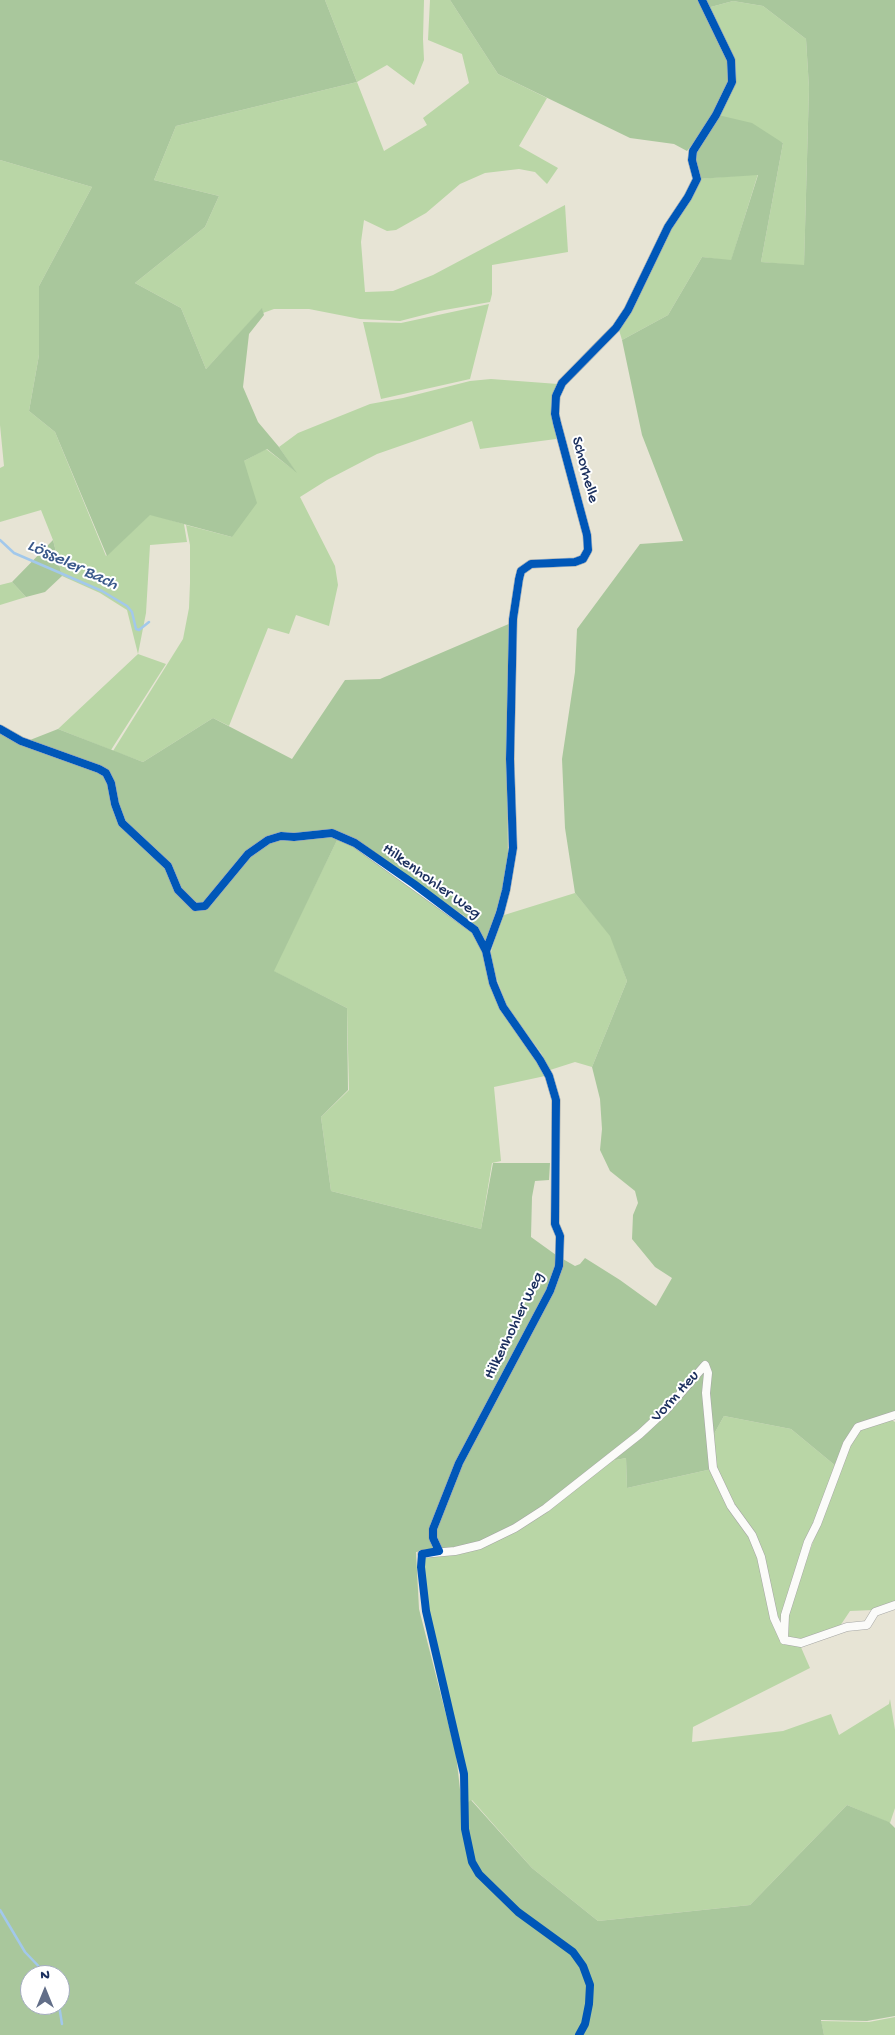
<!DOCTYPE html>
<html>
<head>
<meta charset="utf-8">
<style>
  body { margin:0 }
  #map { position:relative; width:895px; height:2035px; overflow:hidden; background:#e7e4d5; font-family:"Gochi Hand",sans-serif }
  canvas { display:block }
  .north { position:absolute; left:20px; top:1965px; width:50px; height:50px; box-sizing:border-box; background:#fff; border:1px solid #a4acbf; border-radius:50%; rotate:0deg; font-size:14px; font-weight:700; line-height:20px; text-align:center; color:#1b2f5e }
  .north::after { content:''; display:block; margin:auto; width:18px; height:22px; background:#626e88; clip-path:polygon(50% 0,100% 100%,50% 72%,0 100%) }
</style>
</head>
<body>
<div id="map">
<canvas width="895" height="2035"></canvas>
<div class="north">N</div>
</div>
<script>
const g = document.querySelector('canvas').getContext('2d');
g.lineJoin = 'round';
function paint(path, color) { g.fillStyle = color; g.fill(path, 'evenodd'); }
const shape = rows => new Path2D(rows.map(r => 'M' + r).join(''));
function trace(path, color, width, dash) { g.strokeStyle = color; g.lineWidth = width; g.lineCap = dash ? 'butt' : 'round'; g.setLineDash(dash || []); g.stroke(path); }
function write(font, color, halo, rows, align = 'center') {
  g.font = font + ' "Gochi Hand",sans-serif'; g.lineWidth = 4; g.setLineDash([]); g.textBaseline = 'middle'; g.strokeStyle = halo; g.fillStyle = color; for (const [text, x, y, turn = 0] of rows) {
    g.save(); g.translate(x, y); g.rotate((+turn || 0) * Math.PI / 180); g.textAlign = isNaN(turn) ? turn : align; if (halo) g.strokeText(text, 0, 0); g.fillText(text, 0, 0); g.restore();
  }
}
paint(shape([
  [325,0,424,0,423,39,424,60,414,85,387,65,357,82,384,151,427,125,423,118,469,83,462,54,428,40,430,0,450,0,498,74,547,98,519,146,558,168,547,184,535,172,519,169,485,173,460,184,426,213,396,230,387,231,364,220,361,242,365,292,393,291,433,275,565,205,568,252,492,265,492,294,490,302,439,311,400,321,360,319,309,309,274,309,263,313,262,309,206,369,181,308,135,283,205,227,219,196,154,180,176,126,357,82],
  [733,1,763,6,806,39,809,88,804,266,761,262,783,143,718,115,707,8],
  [0,160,92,187,39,286,39,355,29,411,55,432,106,556,150,514,184,524,187,542,150,545,146,613,138,654,166,664,111,750,58,729,138,654,127,610,100,593,62,576,53,540,41,510,0,522,0,468,4,466,0,425],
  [758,174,731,261,702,257,668,315,622,340,619,330,651,262,698,179],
  [489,304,470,379,381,399,363,322,401,323],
  [491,379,558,384,556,439,480,449,472,421,377,454,327,480,300,497,335,566,338,585,329,626,296,615,289,634,268,628,229,726,213,718,143,762,113,751,183,639,189,608,190,583,190,545,186,525,232,537,244,461,266,449,295,471,279,447,298,433,370,404,403,398,470,381],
  [12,582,26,597,0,605,0,585],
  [338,838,353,845,474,933,483,954,489,981,545,1076,494,1087,501,1161,492,1163,481,1229,331,1191,321,1117,349,1090,347,1008,273,971],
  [575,893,611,936,627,981,592,1067,575,1062,550,1070,541,1053,507,1007,492,966,491,952,501,916],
  [724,1416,791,1429,837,1467,781,1621,776,1618,763,1556,732,1505,715,1468,710,1441],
  [888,1418,895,1422,895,1604,873,1610,850,1611,838,1629,801,1641,785,1638,786,1615,849,1445,859,1428],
  [626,1458,627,1488,712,1469,751,1536,782,1642,800,1645,810,1668,693,1727,692,1742,783,1731,831,1714,839,1735,889,1704,890,1699,895,1730,895,1808,890,1823,847,1805,750,1905,598,1921,532,1868,472,1800,467,1804,449,1708,427,1610,422,1567,423,1554,439,1551,605,1462],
  [895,2017,895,2035,824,2035,821,2021,869,2022]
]), '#b9d6a6');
paint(shape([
  [0,0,325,0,357,82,176,126,154,180,219,196,205,227,135,283,181,308,206,369,262,308,264,315,249,334,243,387,258,422,279,447,297,473,267,449,244,461,257,503,232,537,150,515,107,556,55,432,29,411,39,355,39,286,92,187,0,160],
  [450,0,699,0,730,61,730,82,704,130,687,151,674,144,630,138,498,74],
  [703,0,895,0,895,1412,856,1425,837,1467,791,1429,724,1416,709,1443,712,1469,627,1488,626,1458,605,1462,513,1528,478,1543,455,1550,439,1548,416,1552,419,1609,456,1754,462,1807,471,1800,532,1868,598,1921,750,1905,847,1805,889,1822,895,1828,895,2016,867,2021,821,2020,824,2035,0,2035,0,730,25,742,58,729,143,762,213,718,292,759,345,680,380,679,511,623,507,759,508,859,504,885,487,943,477,927,463,915,340,834,274,971,347,1008,348,1090,321,1117,331,1191,481,1229,493,1163,550,1163,549,1180,535,1181,532,1197,531,1237,556,1255,575,1266,580,1264,585,1258,620,1280,656,1306,672,1278,655,1267,632,1239,633,1215,638,1203,635,1191,610,1171,600,1150,602,1129,600,1099,592,1067,627,981,610,936,575,893,565,828,562,759,575,672,577,629,640,544,683,541,642,435,622,340,668,315,702,257,731,260,758,175,698,179,690,152,718,115,752,123,783,143,761,262,804,265,809,88,806,39,763,6,733,1,707,8],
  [30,1975,60,1975,60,2005,30,2005],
  [53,540,62,576,45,592,26,597,12,582]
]), '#a9c79c');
trace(shape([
  [0,540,14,553,102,591,127,606,132,612,136,629,139,630,149,622],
  [0,1910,25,1952,47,1975],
  [59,2005,62,2024]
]), '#a2c8eb', 2.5);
const minor = shape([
  [0,729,21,741,99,769,106,773,111,783,115,804,122,823,168,866,178,890,195,907,205,906,248,854,268,840,281,836,294,837,332,833,355,843,456,916,475,930,486,951,493,983,503,1007,540,1060,549,1076,556,1100,555,1224,560,1236,559,1266,550,1291,459,1463,433,1529,433,1538,439,1551],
  [486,951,500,913,506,890,513,848,510,759,513,619,519,579,521,571,531,564,575,562,583,559,588,550,587,535,557,423,555,414,556,396,562,383,616,328,628,310,668,227,688,197,697,179,692,160,693,151,716,115,732,82,731,60,702,0],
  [422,1554,455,1551,480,1545,515,1528,546,1508,640,1434,667,1409,705,1365,708,1373,706,1393,713,1468,731,1506,752,1535,761,1557,774,1618,784,1640],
  [784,1638,785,1615,808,1542,817,1524,847,1444,858,1427,895,1415],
  [784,1640,801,1643,847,1627,867,1625,875,1612,895,1605]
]);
trace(minor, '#a5a6a4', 9);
trace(minor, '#fbfbf9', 8);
trace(shape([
  [0,729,21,741,99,769,106,773,111,783,115,804,122,823,168,866,178,890,195,907,205,906,248,854,268,840,281,836,294,837,332,833,355,843,414,884,475,930,486,951,493,983,503,1007,540,1060,549,1076,556,1100,555,1224,560,1236,559,1266,550,1291,459,1463,433,1529,433,1538,439,1551,422,1554,421,1567,426,1611,464,1774,465,1829,472,1862,479,1874,518,1912,573,1952,583,1966,590,1985,589,2004,585,2024,579,2035],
  [486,951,500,913,506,890,513,848,510,759,513,619,519,579,521,571,531,564,575,562,583,559,588,550,587,535,557,423,555,414,556,396,562,383,616,328,628,310,668,227,688,197,697,179,692,160,693,151,716,115,732,82,731,60,702,0]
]), '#0057b8', 8);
write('16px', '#1b2f5e', '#fff', [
  ["Schorhelle",584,470,75],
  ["Hilkenhohler Weg",431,882,36],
  ["Hilkenhohler Weg",515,1326,-64],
  ["Vorm Heu",676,1397,-48]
]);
write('italic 18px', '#3a598b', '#fff', [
  ["Lösseler Bach",72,566,25]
]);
</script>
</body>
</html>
